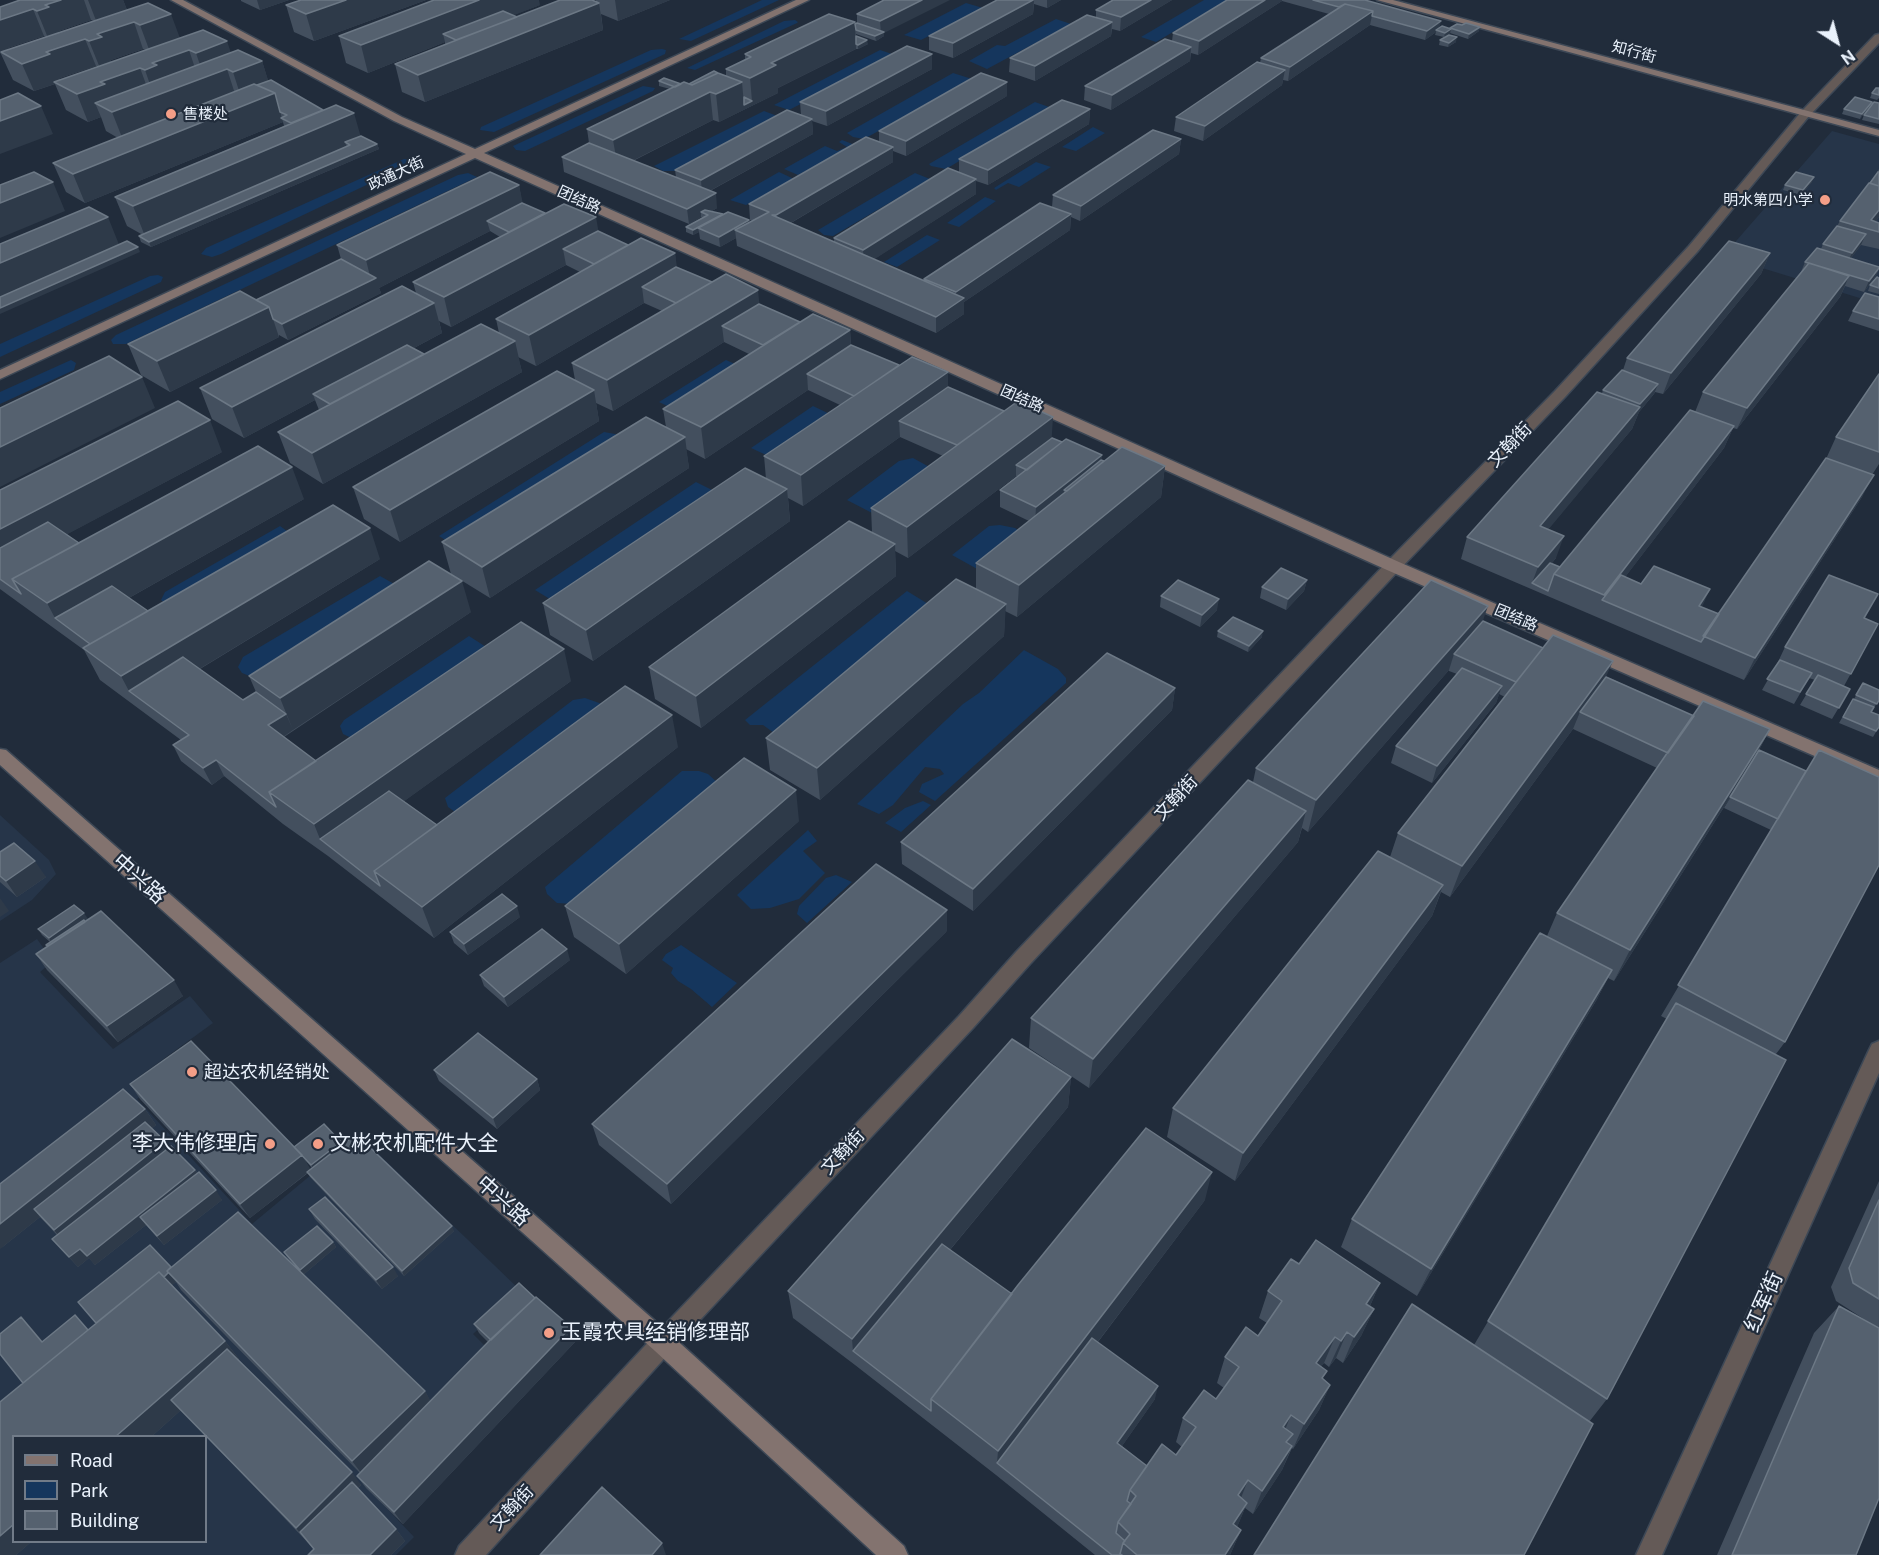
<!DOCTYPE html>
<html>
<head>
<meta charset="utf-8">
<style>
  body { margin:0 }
  #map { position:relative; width:1879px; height:1555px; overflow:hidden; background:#212c3b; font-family:"Public Sans",sans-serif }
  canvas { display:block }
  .legend { position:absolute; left:12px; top:1435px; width:195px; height:108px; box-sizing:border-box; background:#212c3b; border:2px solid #717b88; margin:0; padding:8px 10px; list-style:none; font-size:18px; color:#eaf2fc }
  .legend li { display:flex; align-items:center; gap:12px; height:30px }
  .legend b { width:30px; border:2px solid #717b88 }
  .north { position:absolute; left:1807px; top:12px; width:60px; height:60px; -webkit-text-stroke:4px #212c3b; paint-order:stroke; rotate:144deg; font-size:16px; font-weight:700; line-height:24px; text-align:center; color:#eaf2fc }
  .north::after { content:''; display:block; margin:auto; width:21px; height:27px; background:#eaf2fc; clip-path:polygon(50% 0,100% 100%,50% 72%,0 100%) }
</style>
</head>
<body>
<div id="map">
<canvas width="1879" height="1555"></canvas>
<ul class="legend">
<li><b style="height:8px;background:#83736f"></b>Road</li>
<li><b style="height:16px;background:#15365d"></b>Park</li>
<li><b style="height:16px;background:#55616f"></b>Building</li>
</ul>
<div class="north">N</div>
</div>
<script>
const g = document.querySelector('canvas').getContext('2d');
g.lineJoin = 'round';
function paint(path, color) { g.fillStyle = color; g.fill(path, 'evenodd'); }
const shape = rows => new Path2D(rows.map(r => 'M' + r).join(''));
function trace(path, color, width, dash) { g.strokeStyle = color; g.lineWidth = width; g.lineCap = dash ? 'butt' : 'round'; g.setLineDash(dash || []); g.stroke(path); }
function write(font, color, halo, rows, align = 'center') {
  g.font = font + ' "Public Sans","Noto Sans SC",sans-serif'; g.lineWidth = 4.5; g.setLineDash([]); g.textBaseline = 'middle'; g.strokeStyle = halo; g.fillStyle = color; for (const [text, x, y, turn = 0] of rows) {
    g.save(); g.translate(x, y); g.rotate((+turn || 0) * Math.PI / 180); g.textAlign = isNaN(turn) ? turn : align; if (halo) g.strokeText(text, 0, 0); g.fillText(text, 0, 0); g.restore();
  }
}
paint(shape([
  [1832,131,1879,144,1879,304,1723,256],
  [0,815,49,860,56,874,32,900,0,921],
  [37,939,53,961,40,972,113,1049,190,996,213,1023,136,1079,148,1091,137,1099,252,1224,359,1135,520,1290,473,1334,492,1353,364,1484,414,1537,396,1555,0,1555,0,963],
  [14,1436,206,1436,206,1542,14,1542]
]), '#263549');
paint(shape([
  [762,0,779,0,691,41,679,39],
  [1204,0,1227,0,1156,42,1141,37],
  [966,3,983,8,921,40,904,35],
  [1056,19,1071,24,987,69,969,61,997,45,1005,46],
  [795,20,798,22,797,23,695,70,687,68,784,21],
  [662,49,666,50,665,54,494,132,480,130,481,127,651,50],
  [880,50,895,55,789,110,774,105],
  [953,73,972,79,864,139,853,137,847,133],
  [643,86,655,88,653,91,525,151,516,150,513,146],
  [1035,102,1049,107,946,169,931,166,929,164],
  [764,111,780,117,675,171,663,171,654,166],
  [1093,127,1105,133,1076,151,1062,147],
  [842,140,855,145,798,175,784,169,825,146,837,151,847,147,839,142],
  [404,159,417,161,221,254,212,257,201,254,206,248],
  [1036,162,1051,167,1019,187,1008,183,996,190,994,188],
  [779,172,794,179,746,205,730,200],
  [468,173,477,177,126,344,113,344,111,340,116,335,458,175],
  [915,173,930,179,833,236,824,235,818,230],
  [985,197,996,201,959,227,947,223],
  [927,235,940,240,897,267,884,262],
  [158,275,163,277,161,282,0,357,0,344,150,276],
  [71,360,76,363,74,370,0,404,0,392],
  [726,360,751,371,684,414,659,402],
  [813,406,838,418,777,460,751,448],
  [604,432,615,434,626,439,464,552,439,536],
  [913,458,933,469,874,514,847,500,899,461],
  [696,482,724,496,563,607,535,590],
  [1000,525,1015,528,1023,534,979,570,952,555,989,526],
  [280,526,302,542,173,609,161,600,165,592],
  [380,576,405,590,252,677,242,673,238,667,243,657],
  [907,591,933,607,777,735,763,725,750,725,745,720],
  [469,636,497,654,358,741,343,734,340,726,344,720],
  [1024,650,1058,669,1066,678,1066,683,935,801,919,792,922,784,944,774,940,769,925,767,893,805,879,814,857,804,963,704,979,693],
  [585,698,602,704,458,814,448,807,445,798,573,700],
  [682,771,699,771,708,774,719,784,573,904,557,903,547,894,545,887],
  [923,801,931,805,901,832,885,823,905,808],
  [808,830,817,841,803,851,825,873,799,899,770,908,751,909,737,895],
  [836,875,852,882,807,923,797,914,799,906,826,878],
  [681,945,737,983,712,1007,691,989,678,981,671,973,673,968,662,960,666,954]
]), '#15365d');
const street = shape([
  [1879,34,1879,43,1809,116,1697,252,1565,397,1399,570,1030,964,973,1028,671,1351,486,1555,455,1555,459,1546,655,1335,959,1016,1016,952,1387,562,1555,391,1689,246,1801,112,1875,35,1879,34],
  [1879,1041,1879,1073,1662,1555,1636,1555,1869,1050,1872,1044,1879,1041]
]);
const secondary = shape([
  [171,0,183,0,402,117,475,149,796,0,809,0,484,153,1399,562,1879,770,1879,784,1387,570,475,158,0,379,0,370,466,154,394,121,171,0],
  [1377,0,1393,0,1879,130,1879,136,1377,0],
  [0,749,6,750,671,1335,904,1546,908,1555,876,1555,655,1351,0,765,0,749]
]);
trace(street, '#3d4856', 3);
trace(secondary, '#3d4856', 3);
paint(street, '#645a57');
paint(secondary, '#83736f');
paint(shape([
  [20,0,123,0,127,10,180,38,262,61,268,81,361,136,377,144,379,149,151,247,141,242,139,236,143,235,127,226,115,197,284,126,283,122,85,203,66,192,53,163,118,138,106,131,101,117,88,122,66,110,55,84,34,91,13,80,1,54,0,54,0,7],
  [91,20,94,21,59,33,59,31],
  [44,36,46,37,9,50,8,48],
  [143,49,146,50,111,62,111,60],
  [96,66,98,67,60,80,60,78],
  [241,0,289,0,260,10,241,1],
  [301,0,426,0,314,41,294,32,286,5],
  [596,0,670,0,618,21,601,14,603,30,425,102,402,92,395,64,445,44,445,42,368,73,346,63,339,36,540,5,513,15,517,17,596,2],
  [884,0,884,36,876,41,856,34,856,36,868,44,858,49,856,49,778,88,778,93,719,122,713,120,633,161,676,177,675,170,801,115,800,102,932,54,932,69,827,126,812,121,813,134,710,191,717,208,712,211,723,215,749,220,749,223,753,221,750,220,749,204,879,142,879,131,1007,96,906,156,893,151,893,162,791,223,834,242,834,238,959,172,959,159,1090,109,1089,124,988,185,976,181,976,194,874,259,924,281,924,279,1052,207,1053,195,1181,139,1179,154,1080,221,1071,217,1070,230,964,302,964,314,936,333,737,246,736,238,720,247,700,239,699,232,693,235,686,232,686,227,703,218,701,217,689,224,564,172,562,157,589,143,587,129,670,89,659,86,659,81,681,84,689,84,726,76,726,69,745,59,745,54,855,22,855,24,857,23,857,14],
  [997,0,1061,0,1047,8,1034,4,1033,14,953,58,929,50,929,36],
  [1113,0,1172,0,1120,31,1112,29,1111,36,1035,81,1009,72,1010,58,1096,17,1096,10],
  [1227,0,1365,0,1439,28,1479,31,1468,39,1450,33,1444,37,1435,35,1436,32,1425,40,1370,25,1288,81,1283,80,1282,85,1203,141,1174,131,1176,117,1260,63,1261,58,1329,14,1282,1,1198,55,1191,53,1190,61,1111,110,1084,100,1085,86,1172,41,1173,33],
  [1440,40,1456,42,1448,47,1439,45],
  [1879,88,1879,98,1877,100,1870,98,1872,93],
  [1872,102,1870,106,1860,119,1842,114,1844,109],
  [1879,103,1879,124,1862,120,1864,115],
  [1879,169,1879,217,1875,222,1879,223,1879,249,1861,245,1851,258,1879,267,1879,269,1875,277,1864,292,1845,286,1840,297,1737,429,1733,428,1724,448,1625,577,1719,614,1826,459,1836,437,1879,374,1879,464,1872,475,1862,497,1744,680,1461,559,1467,537,1602,393,1603,390,1623,370,1627,358,1770,253,1761,274,1663,394,1655,392,1654,394,1639,412,1632,429,1548,529,1556,558,1552,563,1560,567,1695,412,1703,392,1801,272,1805,262,1821,249,1823,244,1837,226,1840,221,1870,183,1876,174],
  [1812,182,1801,195,1783,190,1785,185],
  [519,185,522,203,545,213,598,231,628,245,675,253,676,267,800,322,850,330,851,345,899,365,948,372,948,387,1062,442,1102,455,1101,460,1104,461,1165,466,1161,497,1017,617,1005,611,1004,636,820,800,770,770,766,738,976,589,976,563,1029,521,1000,507,1000,490,1018,477,1016,476,908,558,895,551,896,576,701,728,655,699,649,667,872,532,871,508,943,456,900,437,803,506,788,498,790,521,593,661,550,635,543,603,766,479,764,456,840,405,808,390,705,459,686,449,689,468,490,598,451,574,442,542,666,427,663,409,749,354,724,342,613,411,596,403,599,421,400,542,364,519,353,487,575,380,572,363,662,311,644,303,536,366,518,357,522,372,323,484,290,463,278,432,319,410,315,400,244,438,212,419,200,388,416,293,413,282,500,237,490,231,379,288,381,293,288,340,279,335,279,337,170,392,141,375,128,344,256,300,341,259,337,245],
  [566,265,580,272,496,319,499,333,424,354,414,348,442,333,439,321,451,327],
  [1879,278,1879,294,1868,291,1870,285],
  [1879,297,1879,331,1848,321,1853,311],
  [222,452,67,534,79,543,304,499,129,598,148,611,380,559,200,669,243,700,256,692,249,676,471,612,284,737,316,761,571,681,404,801,437,825,678,747,434,938,328,856,283,824,224,776,212,785,181,761,173,745,181,740,100,680,84,650,0,589,0,490],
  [1307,580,1304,591,1286,610,1260,598,1262,587],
  [1161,596,1217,610,1200,627,1160,607],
  [1864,618,1878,624,1844,686,1850,689,1832,719,1800,705,1815,680,1809,678,1794,704,1762,690,1777,664,1785,647],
  [1483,621,1694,716,1770,729,1759,750,1806,771,1785,1042,1776,1054,1607,1399,1589,1422,1474,1345,1667,1019,1661,1016,1771,830,1724,808,1738,785,1614,981,1608,978,1596,1001,1417,1296,1341,1247,1352,1219,1547,936,1557,913,1657,768,1573,729,1450,897,1441,892,1432,916,1235,1181,1167,1137,1173,1108,1390,857,1398,833,1505,697,1499,694,1496,703,1432,783,1391,763,1396,746,1457,674,1449,671,1449,670,1308,832,1302,828,1298,842,1089,1088,1029,1048,1031,1018,1253,782,1256,768],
  [1218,631,1262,637,1248,652,1217,637],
  [1863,683,1879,700,1871,712,1879,727,1873,737,1839,723,1853,699,1854,699],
  [1175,688,1172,710,973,911,902,864,901,842],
  [799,821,626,974,574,937,565,906],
  [0,852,46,877,17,897,0,882],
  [520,917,468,955,454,943,450,932],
  [88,919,85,921,183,996,118,1042,47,970,36,954,48,947,50,942,42,935,38,929],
  [947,931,671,1204,599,1145,592,1124],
  [570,960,508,1007,484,986,480,975],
  [434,1070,537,1079,540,1090,497,1129,439,1081],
  [1071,1077,1068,1107,950,1250,1012,1294,1205,1200,1098,1342,1155,1399,1122,1446,1147,1466,1176,1455,1182,1447,1176,1442,1183,1418,1216,1399,1224,1388,1217,1383,1225,1357,1258,1336,1267,1323,1259,1318,1268,1291,1299,1264,1380,1283,1370,1306,1374,1309,1361,1336,1343,1363,1336,1358,1329,1367,1324,1363,1321,1366,1323,1379,1330,1385,1319,1410,1293,1449,1292,1448,1282,1470,1253,1514,1245,1508,1237,1527,1241,1530,1230,1555,1095,1555,996,1475,855,1365,793,1318,788,1291],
  [130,1084,295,1148,341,1142,342,1145,454,1231,404,1276,310,1177,308,1173,250,1218,140,1099],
  [305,1160,312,1168,310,1170],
  [145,1109,156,1125,151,1129,165,1141,169,1147,195,1170,222,1200,164,1245,146,1225,95,1265,89,1258,78,1267,52,1239,57,1235,40,1217,0,1249],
  [1879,1181,1879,1498,1856,1555,1717,1555,1814,1333,1839,1306,1870,1323,1836,1301,1831,1287],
  [309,1209,398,1276,382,1289,315,1219],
  [333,1242,336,1247,303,1275,287,1257,284,1252],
  [171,1267,425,1391,430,1401,488,1342,479,1333,474,1324,576,1341,403,1524,366,1488,357,1476,360,1473,181,1290,176,1282,172,1285,225,1341,239,1359,238,1360,361,1485,358,1488,396,1529,405,1541,391,1555,308,1555,314,1549,181,1410,151,1437,14,1437,31,1542,16,1555,0,1555,2,1400,23,1383,21,1317,42,1341,88,1330]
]), '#434f5e');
paint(shape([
  [61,0,84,0,91,20,59,31,60,34,48,38,37,11,45,5],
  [88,0,123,0,128,12,97,23],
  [257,0,289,0,260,10],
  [346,0,426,0,314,41,306,14],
  [479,0,539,0,540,5,453,39,443,34,445,42,368,73,361,45],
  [615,0,670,0,618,21],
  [922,0,950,0,884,33,884,36,876,41,875,36,881,33,880,21],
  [1034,0,1033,14,953,58,953,43],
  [1047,0,1061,0,1047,8],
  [1151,0,1172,0,1120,31,1121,17],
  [1265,0,1282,0,1282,1,1198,55,1199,41],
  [599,3,603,30,425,102,418,75],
  [33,9,44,36,8,48,9,51,1,52,1,54,0,54,0,20],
  [1373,11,1370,25,1288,81,1290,67],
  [171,14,181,41,150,52,140,25],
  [1441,21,1439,30,1436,30,1436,32,1425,40,1427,31],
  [134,22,143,49,111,60,112,64,100,68,89,41,97,34],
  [855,22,856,49,778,88,778,93,719,122,716,94,742,82,744,105,752,101,750,78,771,63],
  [1112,22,1111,36,1035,81,1035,66],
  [1480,27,1479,31,1468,39,1469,34],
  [1451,29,1450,34,1444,37,1445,33],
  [1457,37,1456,42,1448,47,1449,43],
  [85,39,96,66,60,78,61,82,54,82,55,84,34,91,22,64,46,52],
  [867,40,868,44,858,49,858,45],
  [227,41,236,68,227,69,236,97,123,140,112,112,95,103,101,117,88,122,77,94,100,82,140,68,150,95,154,96,145,70,152,63,189,50,198,77,204,77,196,53],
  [1191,47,1190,61,1111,110,1112,95],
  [932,54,932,69,827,126,826,111],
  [262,61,271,89,242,100,233,72],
  [1285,70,1282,85,1203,141,1205,126],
  [1007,82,1007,96,906,156,906,141],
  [710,92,713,120,618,168,613,140],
  [275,93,283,122,85,203,73,174],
  [1872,102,1870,106,1860,119,1862,114],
  [41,106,53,134,0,154,0,121],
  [1090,109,1089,124,988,185,988,170],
  [354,113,362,141,345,142,347,148,145,236,133,206],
  [812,119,813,134,702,195,701,180],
  [1181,139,1179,154,1080,221,1081,206],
  [377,144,379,149,151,247,149,242],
  [893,147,893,162,777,231,776,215],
  [1814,177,1812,182,1801,195,1803,190],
  [976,179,976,194,864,266,863,250],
  [53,182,65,211,0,238,0,203],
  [519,185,525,214,487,221,490,231,379,288,381,293,288,340,282,324,371,280,366,260],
  [716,193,717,208,707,214,701,212,701,217,689,224,687,209],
  [1879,210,1879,217,1869,229,1871,220],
  [723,214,723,219,698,228,699,232,693,235,693,230],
  [1071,214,1070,230,964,302,964,314,936,333,936,317,956,304,956,292],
  [108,217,120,247,0,299,0,263],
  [596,217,601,246,563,249,566,265,451,327,444,297],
  [749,220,750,231,735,230,736,238,720,247,719,237],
  [1866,234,1861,245,1847,263,1852,253],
  [138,247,140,252,0,314,0,308],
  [675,253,679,282,642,287,644,303,536,366,529,335],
  [1770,253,1761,274,1663,394,1671,373],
  [1879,268,1875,277,1864,292,1869,281],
  [1849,276,1840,297,1737,429,1747,408],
  [758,290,761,320,722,326,724,342,613,411,607,380],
  [434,303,442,333,320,398,313,394,315,400,244,438,232,407],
  [269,307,279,337,170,392,157,361],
  [850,330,852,361,807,374,808,390,705,459,701,427],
  [515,341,522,372,323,484,312,453],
  [948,372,948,403,899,421,900,437,803,506,801,475],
  [142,377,155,408,0,487,0,447],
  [1658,384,1654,394,1639,412,1632,429,1533,548,1540,526,1637,411,1640,404],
  [594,390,599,421,400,542,390,510],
  [1053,417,1051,449,1016,465,1016,476,908,558,907,527],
  [210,420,222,452,0,570,0,529],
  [1734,426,1724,448,1606,602,1602,600,1604,595],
  [685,437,689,468,490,598,482,567],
  [1102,455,1100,471,1064,490,1064,501,1035,524,1036,507],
  [1165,466,1161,497,1017,617,1019,585],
  [292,467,304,499,72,630,55,618,47,603],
  [1874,475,1862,497,1744,680,1755,658],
  [787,489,790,521,593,661,586,630],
  [370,528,380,559,191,674,129,691,121,676],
  [1564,536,1556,558,1534,584,1532,583,1538,567],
  [895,544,896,576,701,728,696,696],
  [1307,580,1304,591,1286,610,1288,599],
  [462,581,471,612,293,730,280,698],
  [1710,589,1703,605,1691,622,1699,606],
  [1219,599,1217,610,1200,627,1202,615],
  [1006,604,1004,636,820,800,817,768],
  [1488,606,1477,638,1454,654,1449,670,1308,832,1316,800],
  [1263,631,1262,637,1248,652,1249,646],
  [564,649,571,681,335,851,320,839,314,824],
  [1613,661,1599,693,1580,712,1573,729,1450,897,1462,866],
  [1502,686,1496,703,1432,783,1437,766],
  [1175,688,1172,710,973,911,973,889],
  [286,714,293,730,276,742,268,725],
  [672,715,678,747,434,938,422,907],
  [1770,729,1753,761,1614,981,1630,950],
  [216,760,224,776,212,785,203,768],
  [796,790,799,821,626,974,619,944],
  [1306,811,1298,842,1089,1088,1093,1059],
  [35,861,46,877,17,897,6,881],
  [1443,885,1432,916,1235,1181,1243,1153],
  [0,898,9,911,0,917],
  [517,906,520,917,468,955,464,944],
  [947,910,947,931,671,1204,667,1184],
  [84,913,88,919,52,944,49,938],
  [567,949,570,960,508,1007,504,997],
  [1612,970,1596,1001,1417,1296,1431,1269],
  [174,980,183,996,118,1042,107,1026],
  [1071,1077,1068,1107,861,1357,853,1351,852,1339],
  [537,1079,540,1090,497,1129,493,1118],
  [145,1109,156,1125,41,1217,34,1209,40,1217,0,1249,0,1224],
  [165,1141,172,1151,62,1240,54,1230],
  [341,1142,344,1148,314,1170,311,1165],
  [302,1155,311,1170,250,1218,240,1204],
  [195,1170,202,1180,140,1217,146,1225,95,1265,87,1256],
  [1212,1172,1205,1200,1003,1467,997,1463,998,1451],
  [216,1190,222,1200,164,1245,157,1236],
  [452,1226,454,1231,404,1276,402,1271],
  [333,1242,336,1247,303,1275,300,1270],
  [80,1249,89,1258,78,1267,69,1257],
  [393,1267,398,1276,382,1289,376,1280],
  [168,1273,176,1282,108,1337,100,1327],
  [1380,1283,1368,1310,1366,1304],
  [1374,1309,1361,1336,1343,1363,1354,1337],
  [21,1317,30,1326,51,1351,42,1342],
  [571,1327,576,1341,403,1524,394,1512],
  [1347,1332,1336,1358,1329,1367,1341,1341],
  [1335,1337,1324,1363,1306,1388,1316,1363],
  [225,1341,239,1359,181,1410,171,1400,181,1410,151,1437,115,1437],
  [1330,1385,1319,1410,1293,1449,1304,1424],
  [1158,1386,1155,1399,1115,1456,1117,1443],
  [425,1391,435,1409,365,1478,352,1461],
  [1291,1415,1281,1440,1283,1427],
  [1292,1446,1282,1470,1253,1514,1262,1491],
  [352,1472,361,1485,306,1540,296,1528],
  [1248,1480,1239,1503,1238,1495],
  [1247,1503,1238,1525,1224,1546,1233,1524],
  [14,1524,14,1542,31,1542,16,1555,0,1555,0,1536],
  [396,1529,405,1541,391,1555,370,1555],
  [1241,1530,1230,1555,1225,1555],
  [662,1543,666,1555,652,1555]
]), '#2e3a49');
const building = shape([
  [20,0,61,0,45,5,49,7,37,11,33,9,0,20,0,7,20,0],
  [301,0,346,0,306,14,286,5,301,0],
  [434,0,479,0,361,45,339,36,434,0],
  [560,0,592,0,599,3,418,75,395,64,560,0],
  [884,0,922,0,880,21,857,14,884,0],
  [997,0,1033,0,953,43,929,36,997,0],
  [1113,0,1151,0,1121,17,1096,10,1113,0],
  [1227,0,1265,0,1199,41,1173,33,1227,0],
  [1313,0,1365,0,1441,21,1427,31,1372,16,1373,11,1345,4,1339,7,1313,0],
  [148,3,171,14,140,25,134,22,97,34,102,37,89,41,85,39,46,52,50,54,22,64,1,52,148,3],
  [1345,4,1373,11,1290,67,1261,58,1345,4],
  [503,11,517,17,456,40,443,34,503,11],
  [829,14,855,22,771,63,776,65,750,78,726,69,751,57,745,54,829,14],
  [1087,15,1112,22,1035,66,1010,58,1087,15],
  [857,23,884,32,875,36,856,30,855,24,857,23],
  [1466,23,1480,27,1469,34,1450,28,1457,24,1462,25,1466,23],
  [1442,26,1451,29,1445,33,1436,30,1442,26],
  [203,30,227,41,196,53,189,50,152,63,157,65,145,70,140,68,100,82,105,84,77,94,54,82,203,30],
  [1449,35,1457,37,1449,43,1440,40,1449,35],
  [856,36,867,40,858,45,856,44,856,36],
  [1165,39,1191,47,1112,95,1085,86,1165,39],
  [907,46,932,54,826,111,800,102,907,46],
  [238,50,262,61,233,72,227,69,112,112,95,103,238,50],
  [1257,62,1285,70,1205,126,1176,117,1257,62],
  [714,71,718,73,692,85,689,84,714,71],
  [718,73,742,82,716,94,710,92,613,140,587,129,684,82,692,85,718,73],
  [981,73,1007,82,906,141,879,131,981,73],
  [664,78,681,84,675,87,659,81,664,78],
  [271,80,323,110,291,123,281,118,287,115,280,112,275,93,257,85,271,80],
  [254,84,275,93,73,174,53,163,254,84],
  [1876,88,1879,88,1879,95,1872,93,1876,88],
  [18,93,41,106,0,121,0,100,18,93],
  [744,97,752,101,744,105,744,97],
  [1855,97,1872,102,1862,114,1844,109,1855,97],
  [1062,100,1090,109,988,170,959,159,1062,100],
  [1874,102,1879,103,1879,119,1864,115,1874,102],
  [336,105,354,113,133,206,115,197,336,105],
  [787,110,812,119,701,180,675,170,787,110],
  [1153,130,1181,139,1081,206,1053,195,1153,130],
  [361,136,377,144,149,242,139,236,350,145,345,142,361,136],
  [866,137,893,147,776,215,772,215,964,298,936,317,735,230,769,212,749,204,866,137],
  [589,143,716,193,687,209,562,157,589,143],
  [948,168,976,179,863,250,834,238,948,168],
  [34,172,53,182,0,203,0,185,34,172],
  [490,172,519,185,366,260,337,245,490,172],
  [1796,172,1814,177,1803,190,1785,185,1796,172],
  [1878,172,1879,172,1879,186,1870,183,1878,172],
  [1869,183,1879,186,1879,210,1871,220,1879,223,1879,232,1840,221,1869,183],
  [522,203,545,213,509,232,487,221,522,203],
  [1040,203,1071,214,956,292,924,279,1040,203],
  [564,204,596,217,444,297,413,282,564,204],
  [89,207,108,217,0,263,0,244,89,207],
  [705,210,723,214,693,230,686,227,708,215,701,212,705,210],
  [728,212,749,220,719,237,698,228,728,212],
  [1837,226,1866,234,1852,253,1823,244,1837,226],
  [598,231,628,245,594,264,563,249,598,231],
  [641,238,675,253,529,335,496,319,641,238],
  [127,241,138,247,0,308,0,297,127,241],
  [1729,241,1770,253,1671,373,1627,358,1729,241],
  [1817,248,1879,267,1879,268,1869,281,1805,262,1817,248],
  [341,259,376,278,282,324,273,319,269,307,256,300,341,259],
  [1809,263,1849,276,1747,408,1703,392,1809,263],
  [676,267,712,282,676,303,642,287,676,267],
  [726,274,758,290,607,380,572,363,726,274],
  [1877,277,1879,278,1879,288,1870,285,1877,277],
  [402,286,434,303,232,407,200,388,402,286],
  [240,291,269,307,157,361,128,344,240,291],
  [1865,293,1879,297,1879,319,1853,311,1865,293],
  [759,304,800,322,763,345,722,326,759,304],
  [813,314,850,330,701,427,663,409,813,314],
  [481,324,515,341,312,453,278,432,481,324],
  [407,345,424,354,330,404,313,394,407,345],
  [851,345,899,365,854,396,807,374,851,345],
  [109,356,142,377,0,447,0,408,109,356],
  [912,357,948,372,801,475,764,456,912,357],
  [1622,370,1658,384,1640,404,1603,390,1622,370],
  [557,371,594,390,390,510,353,487,557,371],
  [1879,374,1879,452,1836,437,1879,374],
  [948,387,1004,411,957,445,899,421,948,387],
  [1597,392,1640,407,1540,526,1564,536,1538,567,1467,537,1597,392],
  [178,401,210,420,0,529,0,490,178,401],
  [1018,401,1053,417,907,527,871,508,1018,401],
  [1690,410,1734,426,1604,595,1554,574,1690,410],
  [646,417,685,437,482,567,442,542,646,417],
  [1052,438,1062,442,1027,470,1016,465,1052,438],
  [1066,439,1102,455,1036,507,1000,490,1066,439],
  [258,446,292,467,47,603,12,579,258,446],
  [1122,447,1165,466,1019,585,976,563,1122,447],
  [1826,458,1874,475,1755,658,1703,636,1826,458],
  [1101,460,1104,461,1067,491,1064,490,1101,460],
  [745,468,787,489,586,630,543,603,745,468],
  [333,505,370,528,121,676,83,648,333,505],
  [849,521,895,544,696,696,649,667,849,521],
  [48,522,79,543,12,579,21,594,0,579,0,548,48,522],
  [429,561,462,581,280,698,249,676,429,561],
  [1550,563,1560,567,1554,574,1548,591,1532,583,1550,563],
  [1654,566,1710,589,1699,606,1719,614,1701,642,1602,600,1621,575,1641,584,1654,566],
  [1281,568,1307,580,1288,599,1262,587,1281,568],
  [1829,575,1878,594,1864,618,1878,624,1851,674,1785,647,1829,575],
  [956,579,1006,604,817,768,766,738,956,579],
  [1178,580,1219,599,1202,615,1161,596,1178,580],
  [1431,580,1488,606,1316,800,1256,768,1431,580],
  [112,586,148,611,90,644,55,618,112,586],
  [1233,617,1263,631,1249,646,1218,631,1233,617],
  [1483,621,1543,648,1516,682,1454,654,1483,621],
  [521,622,564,649,314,824,269,792,521,622],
  [1553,635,1613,661,1462,866,1398,833,1553,635],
  [1107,653,1175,688,973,889,901,842,1107,653],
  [183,657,243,700,256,692,286,714,268,725,316,761,269,792,276,807,216,760,203,768,173,745,189,735,129,691,183,657],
  [1780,660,1812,673,1800,692,1767,679,1780,660],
  [1462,668,1502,686,1437,766,1396,746,1462,668],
  [1818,675,1850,689,1839,708,1806,694,1818,675],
  [1606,677,1694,716,1668,753,1580,712,1606,677],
  [1863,683,1879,690,1879,700,1877,704,1856,695,1863,683],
  [625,686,672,715,422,907,374,871,625,686],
  [1853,699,1874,707,1871,712,1879,715,1879,727,1876,731,1843,717,1853,699],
  [1703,701,1770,729,1630,950,1557,913,1703,701],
  [1759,750,1806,771,1778,819,1730,797,1759,750],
  [1819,750,1879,777,1879,865,1785,1042,1678,985,1819,750],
  [744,758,796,790,619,944,565,906,744,758],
  [1248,780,1306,811,1093,1059,1031,1018,1248,780],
  [389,791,437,825,374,871,380,886,320,839,389,791],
  [14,843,35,861,6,881,0,876,0,852,14,843],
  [1378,851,1443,885,1243,1153,1173,1108,1378,851],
  [876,864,947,910,667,1184,592,1124,876,864],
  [502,894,517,906,464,944,450,932,502,894],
  [74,905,84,913,49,938,38,929,74,905],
  [101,911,174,980,107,1026,36,954,101,911],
  [84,920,85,922,48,946,46,945,84,920],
  [542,929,567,949,504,997,480,975,542,929],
  [1540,933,1612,970,1431,1269,1352,1219,1540,933],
  [1676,1003,1786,1060,1607,1399,1488,1321,1676,1003],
  [478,1033,537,1079,493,1118,434,1070,478,1033],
  [1012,1039,1071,1077,852,1339,788,1291,1012,1039],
  [191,1041,302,1155,240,1204,130,1084,191,1041],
  [123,1089,145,1109,0,1224,0,1184,123,1089],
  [145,1122,165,1141,54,1230,34,1209,145,1122],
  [324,1124,341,1142,311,1165,294,1147,324,1124],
  [1146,1128,1212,1172,998,1451,931,1399,1018,1285,1146,1128],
  [356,1134,452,1226,402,1271,307,1172,356,1134],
  [171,1146,195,1170,87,1256,80,1249,69,1257,52,1239,171,1146],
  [199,1172,216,1190,157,1236,140,1217,199,1172],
  [325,1197,393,1267,376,1280,309,1209,325,1197],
  [1879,1200,1879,1299,1853,1283,1849,1268,1879,1200],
  [238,1212,425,1391,352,1461,167,1271,238,1212],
  [317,1226,333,1242,300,1270,284,1252,317,1226],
  [1316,1240,1380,1283,1366,1304,1374,1309,1354,1337,1347,1332,1341,1341,1335,1337,1316,1363,1327,1371,1322,1378,1330,1385,1304,1424,1291,1415,1283,1427,1293,1434,1286,1442,1292,1446,1262,1491,1248,1480,1238,1495,1247,1503,1233,1524,1241,1530,1225,1555,1137,1555,1123,1543,1130,1534,1118,1522,1136,1496,1130,1490,1162,1444,1176,1455,1196,1427,1183,1418,1204,1390,1216,1399,1239,1367,1225,1357,1246,1327,1258,1336,1282,1301,1268,1291,1291,1259,1299,1264,1316,1240],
  [942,1244,1012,1294,931,1399,931,1411,853,1351,942,1244],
  [150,1245,171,1267,167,1271,168,1273,164,1277,159,1272,96,1323,78,1302,150,1245],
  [159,1272,225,1341,115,1437,14,1437,14,1524,0,1536,0,1402,159,1272],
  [519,1283,535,1298,491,1340,474,1324,519,1283],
  [536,1297,571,1327,394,1512,357,1476,492,1338,536,1297],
  [1412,1304,1593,1424,1524,1555,1254,1555,1412,1304],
  [1839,1306,1879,1328,1879,1498,1856,1555,1732,1555,1839,1306],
  [75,1315,88,1330,23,1383,0,1354,0,1334,21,1317,42,1342,75,1315],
  [1092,1338,1158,1386,1117,1443,1147,1466,1130,1490,1127,1501,1131,1504,1118,1522,1116,1533,1125,1541,1123,1543,1120,1554,1122,1555,1112,1555,997,1463,1092,1338],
  [227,1349,352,1472,296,1528,171,1400,227,1349],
  [352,1482,396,1529,370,1555,308,1555,314,1549,300,1532,352,1482],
  [602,1487,662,1543,652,1555,540,1555,602,1487]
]);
paint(building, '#55616f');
trace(building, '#6c7885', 1.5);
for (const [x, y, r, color] of [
  [171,114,6,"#f49e87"],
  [1825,200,6,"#f49e87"],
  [192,1072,6,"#f49e87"],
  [270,1144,6,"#f49e87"],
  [318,1144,6,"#f49e87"],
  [549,1333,6,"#f49e87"]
]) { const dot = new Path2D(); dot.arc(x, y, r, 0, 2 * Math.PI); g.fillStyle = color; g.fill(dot); trace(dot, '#212c3b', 2); }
write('15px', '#eaf2fc', '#212c3b', [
  ["知行街",1634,52,15],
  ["政通大街",396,174,-25],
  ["团结路",579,200,24],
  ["团结路",1022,399,24],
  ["团结路",1516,618,23]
]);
write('15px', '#eaf2fc', '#212c3b', [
  ["售楼处",183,114],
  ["明水第四小学",1813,200,"right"]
], 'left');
write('18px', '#eaf2fc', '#212c3b', [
  ["文翰街",1510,445,-46],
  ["文翰街",1176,798,-47],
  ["文翰街",843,1152,-47],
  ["文翰街",512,1508,-47]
]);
write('18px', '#eaf2fc', '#212c3b', [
  ["超达农机经销处",204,1072]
], 'left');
write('21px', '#eaf2fc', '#212c3b', [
  ["中兴路",139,879,42],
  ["中兴路",503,1201,42],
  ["红军街",1764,1302,-66]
]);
write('21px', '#eaf2fc', '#212c3b', [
  ["李大伟修理店",258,1144,"right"],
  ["文彬农机配件大全",330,1144],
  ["玉霞农具经销修理部",561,1333]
], 'left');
</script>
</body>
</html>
